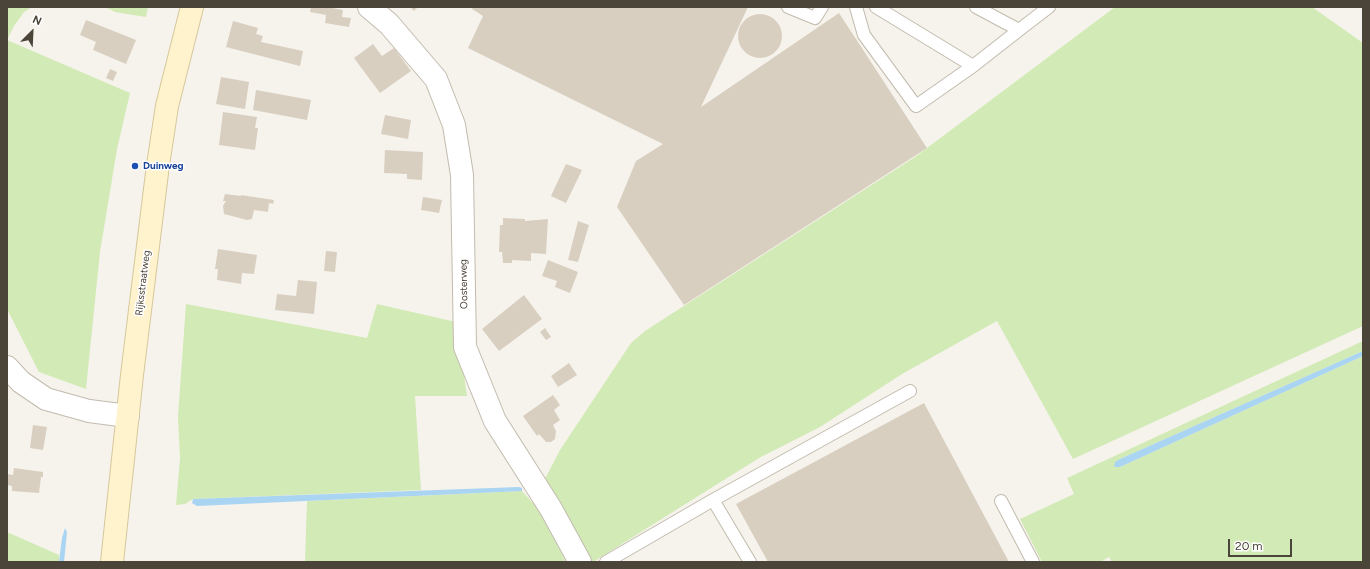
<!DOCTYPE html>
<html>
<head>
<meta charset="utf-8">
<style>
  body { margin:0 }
  #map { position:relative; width:1370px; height:569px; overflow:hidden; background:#f6f3ec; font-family:Figtree,sans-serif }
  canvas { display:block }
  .frame { position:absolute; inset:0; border:8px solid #4b4439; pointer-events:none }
  .north { position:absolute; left:12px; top:12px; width:40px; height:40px; -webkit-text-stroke:3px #fff; paint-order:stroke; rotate:24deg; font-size:11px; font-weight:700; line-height:16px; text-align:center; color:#4b4439 }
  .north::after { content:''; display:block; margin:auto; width:14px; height:18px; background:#4b4439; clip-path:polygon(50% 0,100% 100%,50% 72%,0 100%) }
  .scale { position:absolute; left:1228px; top:539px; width:64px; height:18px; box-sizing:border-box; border:2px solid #4b4439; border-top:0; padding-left:5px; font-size:12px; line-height:14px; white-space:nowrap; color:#4b4439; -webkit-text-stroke:3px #fff; paint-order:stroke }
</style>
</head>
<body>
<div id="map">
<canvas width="1370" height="569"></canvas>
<div class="frame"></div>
<div class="north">N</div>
<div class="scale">20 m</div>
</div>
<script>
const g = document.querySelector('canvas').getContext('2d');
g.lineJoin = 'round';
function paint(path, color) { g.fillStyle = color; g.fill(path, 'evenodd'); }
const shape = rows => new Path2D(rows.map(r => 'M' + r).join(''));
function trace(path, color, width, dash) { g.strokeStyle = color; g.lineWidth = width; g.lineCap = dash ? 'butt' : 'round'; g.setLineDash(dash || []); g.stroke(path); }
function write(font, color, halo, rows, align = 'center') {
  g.font = font + ' Figtree,sans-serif'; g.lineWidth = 3; g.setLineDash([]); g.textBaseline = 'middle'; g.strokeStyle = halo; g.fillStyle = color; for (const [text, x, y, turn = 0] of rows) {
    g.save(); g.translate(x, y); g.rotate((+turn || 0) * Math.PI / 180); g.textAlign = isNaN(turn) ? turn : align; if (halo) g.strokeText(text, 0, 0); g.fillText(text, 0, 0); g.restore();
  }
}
paint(shape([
  [7,7,32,7,24,12,14,26,7,40,130,93,117,149,100,252,86,389,39,372,7,309],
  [105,7,148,7,146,17,115,12],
  [1115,7,1312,7,1363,43,1363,326,1073,459,997,321,902,374,820,427,759,458,593,562,586,562,542,478,546,477,560,450,631,343,645,331,915,157],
  [186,304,367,338,377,304,456,322,467,396,415,396,421,490,193,499,185,504,176,505,180,459,178,416],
  [1363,341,1363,351,1120,459,1114,467,1120,467,1363,356,1363,562,1112,562,1109,557,1100,562,1042,562,1020,519,1074,494,1067,478],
  [522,491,538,509,566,562,305,562,307,501],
  [7,532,59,555,59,562,7,562]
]), '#d2eab5');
paint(shape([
  [1363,351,1363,356,1120,467,1114,467,1115,462,1120,459],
  [519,487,522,488,522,491,197,506,192,503,193,499],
  [65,528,67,532,64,562,59,562,62,538]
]), '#a9d4f2');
paint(shape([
  [311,7,327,7,343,10,342,17,351,18,349,27,325,23,326,15,310,12],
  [410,7,418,7,414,11],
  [473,7,748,7,701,107,839,13,927,148,684,305,617,207,636,161,663,144,468,48,483,16,472,9],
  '738 36a22 22 0 1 1 44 0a22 22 0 1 1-44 0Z',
  [86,20,136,40,126,64,93,50,96,42,80,35],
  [233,21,258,28,256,34,263,36,261,42,303,51,300,66,226,47],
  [373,44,382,56,394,48,411,71,380,93,354,58],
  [110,69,117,72,113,81,106,78],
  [221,77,249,82,245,109,216,104],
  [256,90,311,100,307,120,253,110],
  [223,112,257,117,255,128,258,128,255,150,219,145],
  [385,115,411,120,408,139,381,134],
  [385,150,423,152,422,180,407,179,407,174,384,173],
  [566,164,582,170,566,203,551,196],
  [225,194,241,196,241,195,274,200,273,204,269,203,268,212,254,210,252,219,247,220,224,214,223,206,226,201,223,201],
  [423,197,442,200,439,213,421,210],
  [503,218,525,219,525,221,548,219,546,254,531,253,531,261,512,260,512,263,503,263,502,252,499,252,500,225,503,225],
  [578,221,589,225,578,262,568,260],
  [218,249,257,255,254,274,242,273,241,284,217,280,218,269,215,269],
  [326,251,337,252,335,272,324,271],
  [548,260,578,272,570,293,555,287,557,281,542,276],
  [298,280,317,282,314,314,275,310,277,294,296,296],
  [524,295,542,319,499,351,482,329],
  [545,328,551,337,546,340,540,332],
  [569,363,577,375,558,387,551,376],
  [553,395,560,405,554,410,560,420,553,425,556,431,555,439,551,442,546,442,539,434,537,436,523,416],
  [924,403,1009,562,768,562,736,504],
  [33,425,47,427,43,450,30,448],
  [14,468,43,472,43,477,41,477,39,493,12,491,12,486,7,485,7,474,13,475]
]), '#d8cfc1');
const lane = shape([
  [788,7,815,18,822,7],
  [856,7,864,35,916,106,973,66],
  [876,7,973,66,1019,30],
  [976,7,1019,30,1049,7],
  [713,500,910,391],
  [1001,501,1033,562],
  [606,562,713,500,750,562]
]);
const street = shape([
  [369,7,389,24,436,79,454,125,462,175,465,347,495,421,551,509,580,562],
  [7,367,21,382,46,399,89,411,128,416]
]);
const secondary = shape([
  [112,562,132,375,158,165,167,106,192,7]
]);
trace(lane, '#c2bbae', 14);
trace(street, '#c2bbae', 24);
trace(secondary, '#d6c79b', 24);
trace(lane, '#fff', 12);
trace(street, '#fff', 22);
trace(secondary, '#fff3cd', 22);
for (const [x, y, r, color] of [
  [135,166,4,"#1a4fb4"]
]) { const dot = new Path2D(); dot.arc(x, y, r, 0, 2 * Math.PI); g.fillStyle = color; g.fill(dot); trace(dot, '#fff', 1.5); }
write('bold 10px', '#164399', '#fff', [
  ["Duinweg",143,166]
], 'left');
write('10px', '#4b4439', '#fff', [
  ["Rijksstraatweg",143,283,-83],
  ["Oosterweg",464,284,-91]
]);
</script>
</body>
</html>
